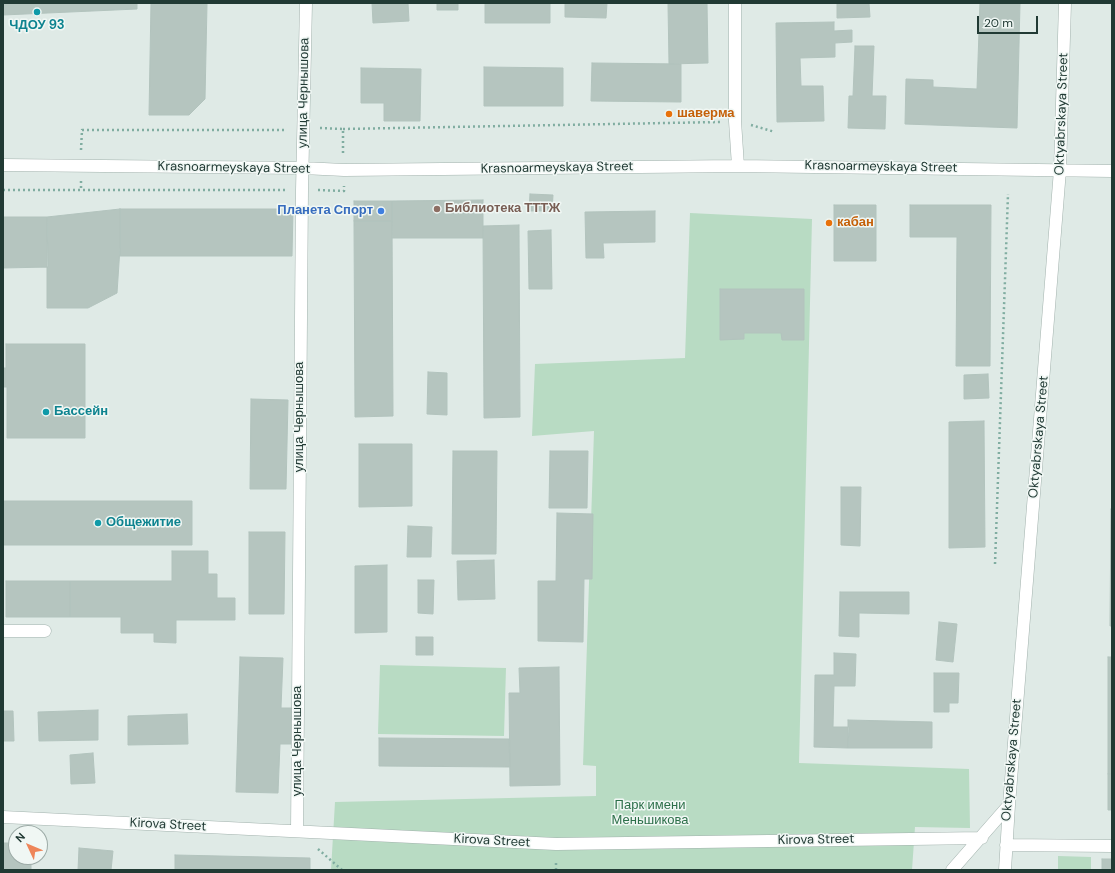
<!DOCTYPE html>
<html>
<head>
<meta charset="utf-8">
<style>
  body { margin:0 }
  #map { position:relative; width:1115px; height:873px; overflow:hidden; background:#dfeae6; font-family:"DM Sans",sans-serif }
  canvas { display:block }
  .frame { position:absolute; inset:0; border:4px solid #213a34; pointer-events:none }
  .north { position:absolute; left:8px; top:825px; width:40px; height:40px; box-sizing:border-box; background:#f0f7f4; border:1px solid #9daba7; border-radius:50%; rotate:314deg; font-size:11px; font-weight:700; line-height:16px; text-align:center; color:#213a34 }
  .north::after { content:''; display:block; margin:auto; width:14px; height:18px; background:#ee8559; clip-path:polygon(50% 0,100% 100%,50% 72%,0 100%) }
  .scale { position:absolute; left:977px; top:16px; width:61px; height:18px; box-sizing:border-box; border:2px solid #213a34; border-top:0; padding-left:5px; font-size:12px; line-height:14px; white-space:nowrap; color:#213a34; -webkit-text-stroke:3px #f0f7f4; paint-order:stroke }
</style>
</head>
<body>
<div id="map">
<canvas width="1115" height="873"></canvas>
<div class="frame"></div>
<div class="north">N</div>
<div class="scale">20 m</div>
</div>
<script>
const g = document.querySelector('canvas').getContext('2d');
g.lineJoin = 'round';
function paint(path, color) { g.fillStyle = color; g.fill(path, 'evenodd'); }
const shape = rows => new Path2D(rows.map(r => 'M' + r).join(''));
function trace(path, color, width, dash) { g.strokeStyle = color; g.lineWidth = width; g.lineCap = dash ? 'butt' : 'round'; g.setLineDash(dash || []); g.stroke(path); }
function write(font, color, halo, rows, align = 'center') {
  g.font = font + ' "DM Sans",sans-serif'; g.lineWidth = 3; g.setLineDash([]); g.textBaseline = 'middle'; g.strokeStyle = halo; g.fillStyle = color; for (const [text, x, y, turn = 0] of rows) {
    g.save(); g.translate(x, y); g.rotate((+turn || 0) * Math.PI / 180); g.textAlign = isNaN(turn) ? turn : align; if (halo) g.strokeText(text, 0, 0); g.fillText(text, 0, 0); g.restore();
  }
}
paint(shape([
  [690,213,812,219,799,763,969,769,970,828,915,827,912,870,331,870,335,802,596,796,596,766,583,765,594,431,532,436,535,364,685,358],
  [380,665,506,668,504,736,378,734],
  [1058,856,1091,857,1091,870,1058,870]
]), '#b8dbc3');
const building = shape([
  [3,3,137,3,137,9,3,15,3,3],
  [151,3,207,4,205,99,189,115,149,115,151,3],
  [372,3,408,3,409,21,373,23,372,3],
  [437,3,458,3,458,10,437,10,437,3],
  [485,3,550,3,550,23,485,23,485,3],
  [565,3,607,3,606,18,565,17,565,3],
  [668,3,707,3,708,63,669,64,668,3],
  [837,3,869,3,870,17,837,18,837,3],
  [980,3,1020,3,1017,128,905,124,906,79,933,80,933,87,977,89,980,3],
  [834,22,834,31,852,30,852,42,835,43,835,57,800,58,801,86,823,86,824,121,777,122,776,23,834,22],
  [855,46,874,46,872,96,886,96,885,129,848,128,849,96,853,96,855,46],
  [592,63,681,64,681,102,591,101,592,63],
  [484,67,563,68,563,106,484,106,484,67],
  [361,68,421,69,420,121,384,121,384,103,361,103,361,68],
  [530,194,553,195,552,211,529,211,530,194],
  [483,200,483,238,392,238,392,201,483,200],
  [354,201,392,201,392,221,354,221,354,201],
  [834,205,876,205,876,261,834,261,834,205],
  [910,205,991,205,990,366,956,366,957,237,910,237,910,205],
  [120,209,293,209,292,256,120,256,120,209],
  [120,209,120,248,117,293,88,308,47,308,47,217,120,209],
  [655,211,655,242,603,243,604,258,586,258,585,212,655,211],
  [3,217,47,217,48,267,3,268,3,217],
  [354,221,392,221,393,416,355,417,354,221],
  [519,225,520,417,484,418,483,226,519,225],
  [551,230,552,289,529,289,528,231,551,230],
  [720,289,804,289,804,340,782,340,781,333,744,333,744,339,720,340,720,289],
  [6,344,85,344,85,438,7,438,7,387,3,387,3,368,6,368,6,344],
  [428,372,447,373,447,415,427,414,428,372],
  [988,374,989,398,964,399,964,375,988,374],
  [251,399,288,400,286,489,250,489,251,399],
  [984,421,985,547,949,548,949,422,984,421],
  [359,444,412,444,412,506,359,507,359,444],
  [453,451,497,451,496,554,452,554,453,451],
  [550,451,588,451,587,508,549,508,550,451],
  [841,487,861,487,860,546,841,545,841,487],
  [3,501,192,501,192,545,3,545,3,501],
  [1111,509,1112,509,1112,626,1110,626,1111,509],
  [557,513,593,514,592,579,584,579,583,642,538,641,538,581,556,581,557,513],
  [408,526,432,527,431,557,407,557,408,526],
  [249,532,285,532,284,614,249,614,249,532],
  [172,551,208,551,208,574,217,574,217,598,235,598,235,620,176,620,176,643,154,642,154,633,121,633,121,617,70,617,70,581,172,581,172,551],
  [494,560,495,599,458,600,457,561,494,560],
  [387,565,387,632,355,633,355,566,387,565],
  [418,580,434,580,433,614,418,613,418,580],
  [6,581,70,581,70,617,6,617,6,581],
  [840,592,909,592,909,614,859,613,859,637,839,636,840,592],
  [939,622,957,624,953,662,936,660,939,622],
  [416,637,433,637,433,655,416,655,416,637],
  [834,653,856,654,855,686,834,686,833,727,849,727,848,748,814,747,815,675,834,675,834,653],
  [240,657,283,658,281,708,295,708,294,744,280,744,278,793,236,792,240,657],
  [1108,657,1112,657,1112,774,1108,774,1108,657],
  [559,667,560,785,510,786,509,693,520,693,519,668,559,667],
  [934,673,959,673,958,703,949,703,949,712,934,712,934,673],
  [98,710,98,740,39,741,38,712,98,710],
  [3,711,13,711,14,741,3,741,3,711],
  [187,714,188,744,128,745,128,716,187,714],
  [848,720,932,722,932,748,848,748,848,720],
  [379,738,509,739,510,767,379,766,379,738],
  [93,753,95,783,71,784,70,755,93,753],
  [1108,774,1112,774,1112,810,1108,810,1108,774],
  [3,843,16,843,16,857,31,857,31,870,3,870,3,843],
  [79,848,113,851,111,870,78,870,79,848],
  [175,855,310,858,310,870,175,870,175,855],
  [1102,859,1112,859,1112,870,1102,870,1102,859]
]);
paint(building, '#b5c5bf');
trace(building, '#b2c3bd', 1);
const minor = shape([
  [735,3,735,121,738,166],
  [3,165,303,168,344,170,738,166,1112,171],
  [3,631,45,631],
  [3,817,556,844,982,838],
  [297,831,302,190,306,3],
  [1006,845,1112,846],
  [952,870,1009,805],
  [1005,870,1009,805,1060,170,1065,3]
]);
trace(minor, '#a2b2ad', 13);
trace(shape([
  [751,125,775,132],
  [320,128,343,129,343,155],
  [343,129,720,122],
  [81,150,82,130,287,130],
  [81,181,81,190],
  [3,190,285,190],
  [318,190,344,191,344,186],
  [995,564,1008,194],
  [318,849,342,870],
  [556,870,556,861]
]), '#80ada1', 2.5, [2, 3]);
trace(minor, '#fff', 12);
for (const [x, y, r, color] of [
  [37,12,4,"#0f9aa8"],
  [669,114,4,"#e8710a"],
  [437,209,4,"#8d6e63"],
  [381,211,4,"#3f7fe0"],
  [829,223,4,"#e8710a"],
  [46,412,4,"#0f9aa8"],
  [98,523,4,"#0f9aa8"]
]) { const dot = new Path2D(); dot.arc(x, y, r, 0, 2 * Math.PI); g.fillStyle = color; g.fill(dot); trace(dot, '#f0f7f4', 1.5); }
write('bold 13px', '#0d838f', '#f0f7f4', [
  ["ЧДОУ 93",37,26,"center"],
  ["Бассейн",54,412],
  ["Общежитие",106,523]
], 'left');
write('13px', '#213a34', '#f0f7f4', [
  ["улица Чернышова",304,93,-89],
  ["Oktyabrskaya Street",1062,114,-88],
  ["Krasnoarmeyskaya Street",881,167,1],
  ["Krasnoarmeyskaya Street",234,168,1],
  ["Krasnoarmeyskaya Street",557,168,-1],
  ["улица Чернышова",300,417,-90],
  ["Oktyabrskaya Street",1039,437,-85],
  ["улица Чернышова",298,741,-90],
  ["Oktyabrskaya Street",1012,760,-85],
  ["Kirova Street",168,825,3],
  ["Kirova Street",816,840,-1],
  ["Kirova Street",492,841,3]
]);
write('bold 13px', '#c56008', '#f0f7f4', [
  ["шаверма",677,114],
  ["кабан",837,223]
], 'left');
write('bold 13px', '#785e54', '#f0f7f4', [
  ["Библиотека ТТТЖ",445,209]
], 'left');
write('bold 13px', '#366cbe', '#f0f7f4', [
  ["Планета Спорт",373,211]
], 'right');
write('13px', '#2c6f49', '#f0f7f4', [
  ["Парк имени",650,806],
  ["Меньшикова",650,821]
]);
</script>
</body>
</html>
